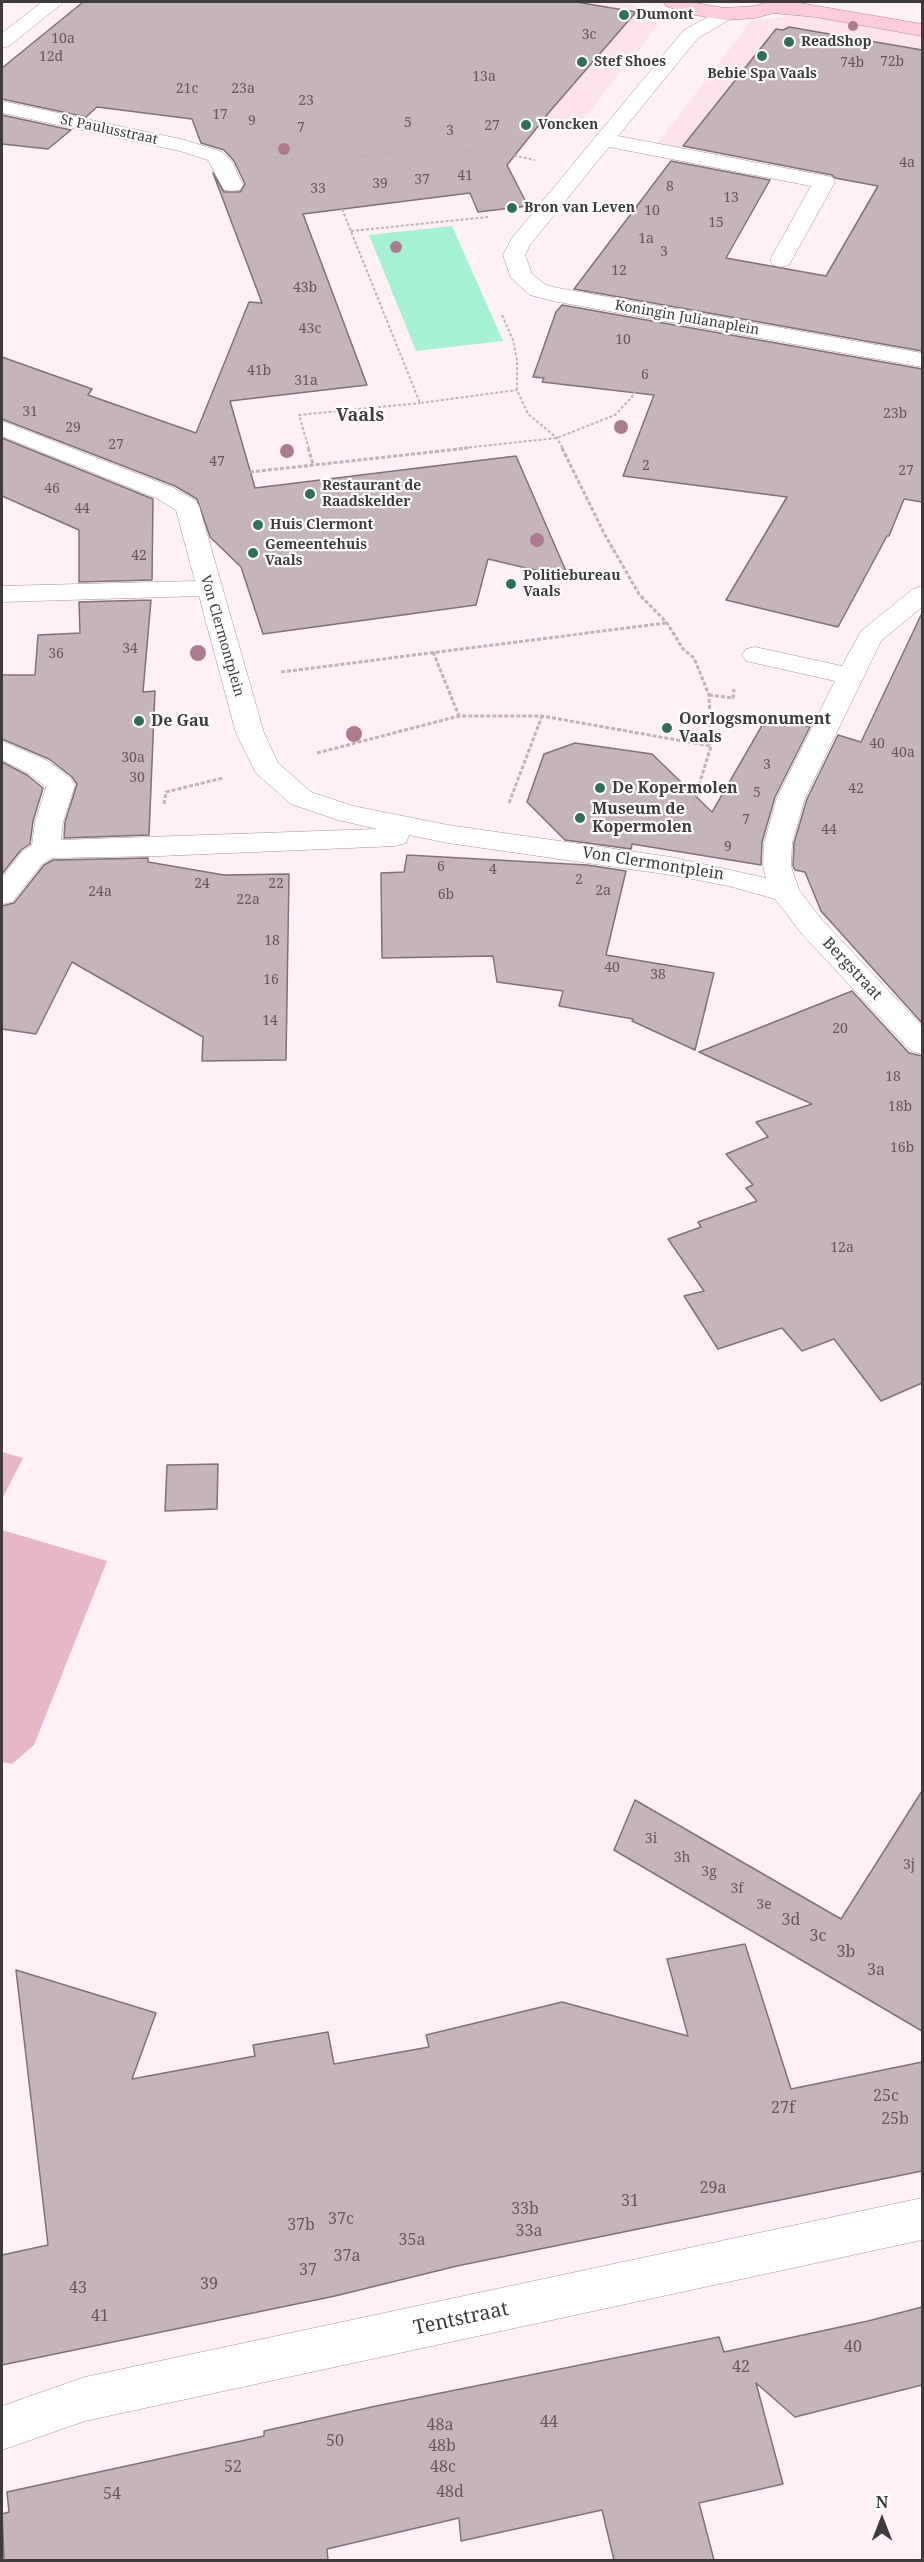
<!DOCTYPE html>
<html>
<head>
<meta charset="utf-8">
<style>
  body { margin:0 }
  #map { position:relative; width:924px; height:2562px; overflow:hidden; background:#fff1f5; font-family:"Noto Serif",serif }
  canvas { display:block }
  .frame { position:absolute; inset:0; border:3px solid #413a3c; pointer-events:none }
  .north { position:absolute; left:852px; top:2490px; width:60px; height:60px; -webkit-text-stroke:4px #fff; paint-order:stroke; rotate:0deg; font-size:16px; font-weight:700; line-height:24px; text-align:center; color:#413a3c }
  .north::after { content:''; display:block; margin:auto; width:21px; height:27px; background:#413a3c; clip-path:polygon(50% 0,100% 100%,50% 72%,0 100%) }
</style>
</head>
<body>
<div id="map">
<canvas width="924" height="2562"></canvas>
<div class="frame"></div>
<div class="north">N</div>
</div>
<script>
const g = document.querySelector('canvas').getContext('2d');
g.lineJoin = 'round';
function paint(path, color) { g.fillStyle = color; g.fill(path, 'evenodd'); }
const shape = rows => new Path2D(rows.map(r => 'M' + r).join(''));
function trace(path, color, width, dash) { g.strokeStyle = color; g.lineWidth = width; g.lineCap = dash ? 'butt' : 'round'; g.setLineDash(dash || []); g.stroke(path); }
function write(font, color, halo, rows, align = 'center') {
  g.font = font + ' "Noto Serif",serif'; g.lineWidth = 4.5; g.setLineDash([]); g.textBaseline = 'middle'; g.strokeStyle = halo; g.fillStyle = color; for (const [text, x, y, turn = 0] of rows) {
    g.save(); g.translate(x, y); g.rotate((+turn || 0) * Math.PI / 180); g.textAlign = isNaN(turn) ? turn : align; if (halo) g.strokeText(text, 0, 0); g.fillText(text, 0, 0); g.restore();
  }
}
paint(shape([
  [578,2,618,2,654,10,661,21,576,128,542,121,541,108,552,109,634,12],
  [791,16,827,18,922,35,922,52,792,28,776,31,681,148,657,144,751,21]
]), '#fde3ea');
paint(shape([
  [2,1452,23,1458,2,1499],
  [2,1530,107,1561,34,1745,12,1764,2,1762]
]), '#e7b7c5');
paint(shape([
  [452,226,503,341,416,351,369,235]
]), '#a6f0d4');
const building = shape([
  [83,2,576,2,636,12,551,110,507,165,528,206,478,212,470,193,303,214,367,385,230,401,255,488,516,456,569,578,488,559,476,605,263,634,241,567,210,537,197,499,175,486,2,419,2,357,92,389,88,395,196,433,249,302,262,303,213,173,224,192,240,192,245,184,234,161,224,150,201,143,192,119,97,107,86,117,2,99,2,68,83,2],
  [789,27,922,50,922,351,574,289,671,161,770,180,726,258,826,276,878,186,835,178,832,175,683,146,776,29,783,30,789,27],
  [2,115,71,130,48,149,2,144,2,115],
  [562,305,922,369,922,502,904,499,889,536,887,536,838,627,726,600,787,497,623,476,654,395,542,382,544,378,533,377,556,312,562,305],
  [2,438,153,499,152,580,79,582,79,530,2,496,2,438],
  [151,600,143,692,155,691,149,835,64,838,65,822,77,784,72,777,49,759,2,739,2,675,35,675,38,635,80,633,79,602,151,600],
  [922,613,922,1023,821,911,805,872,795,870,793,866,794,843,807,799,838,735,861,742,922,613],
  [768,715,810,727,775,797,762,842,761,865,632,844,631,849,565,840,527,802,544,754,575,743,652,754,712,812,768,715],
  [2,762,27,775,43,788,33,821,30,844,21,850,2,874,2,762],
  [407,855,587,865,626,871,606,955,714,973,695,1050,632,1021,633,1019,559,1006,563,991,497,982,493,956,382,958,381,873,404,872,407,855],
  [148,858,148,862,224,875,289,874,286,1060,202,1061,203,1037,72,962,36,1034,2,1029,2,906,14,903,44,865,53,860,148,858],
  [852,991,909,1053,922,1056,922,1383,881,1401,834,1339,802,1351,782,1328,718,1349,684,1296,704,1291,668,1239,701,1227,698,1222,757,1201,746,1188,753,1185,726,1154,768,1137,756,1122,812,1104,699,1052,852,991],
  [218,1464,217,1509,165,1511,167,1465,218,1464],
  [922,1791,922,2031,614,1850,635,1800,841,1919,922,1791],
  [745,1944,791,2089,922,2062,922,2171,457,2266,335,2296,2,2365,2,2255,48,2245,16,1970,156,2013,132,2079,255,2056,253,2045,328,2032,334,2064,429,2047,426,2035,562,2002,688,2036,667,1959,745,1944],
  [922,2307,922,2385,795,2417,756,2383,783,2484,699,2503,714,2560,614,2560,602,2510,461,2541,459,2518,327,2549,328,2560,4,2560,2,2514,9,2512,7,2492,264,2436,264,2431,376,2406,719,2337,724,2352,868,2321,922,2307]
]);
paint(building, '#c5b4b9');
trace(building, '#807175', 1.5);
const minor = shape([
  [42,2,64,2,9,46,2,48,2,33,42,2],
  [725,8,732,10,735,14,732,18,698,38,618,136,832,177,835,182,789,265,781,267,773,265,770,260,811,186,609,147,530,245,525,255,532,274,546,285,558,288,922,353,922,367,558,302,530,295,511,278,503,255,512,238,684,30,725,8],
  [2,101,185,140,222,152,232,162,243,185,240,190,232,191,224,190,208,160,180,151,2,113,2,101],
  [2,421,174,488,196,501,199,506,264,733,278,763,311,792,353,806,448,825,671,857,766,878,763,866,764,843,777,798,835,681,746,661,742,655,746,649,755,647,842,666,861,631,913,589,922,586,922,607,881,641,805,798,792,843,791,866,799,890,822,920,922,1026,922,1054,911,1051,802,934,775,899,729,886,671,875,448,843,409,835,406,843,396,846,160,856,52,858,43,863,12,902,2,904,2,877,23,851,32,845,35,822,46,787,28,773,2,760,2,741,48,761,71,779,75,785,63,822,61,840,377,829,338,820,291,804,256,773,236,733,199,596,2,602,2,586,195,581,176,510,156,498,2,436,2,421],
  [922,2198,922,2240,85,2421,2,2450,2,2406,85,2377,922,2198]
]);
const major = shape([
  [663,2,690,2,725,8,754,6,768,2,794,2,922,24,922,36,815,17,773,13,756,18,725,20,689,14,666,6,663,2]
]);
trace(minor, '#a39397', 1);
trace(major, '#b88394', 1);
trace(shape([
  [265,157,319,160,440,149,498,152,535,160],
  [319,160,327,173],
  [342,209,420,403,517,390],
  [351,231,488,217],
  [502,315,513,340,517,360,517,390,528,414,557,438,563,449],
  [309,449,299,415,420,403],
  [454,449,557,438,615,415,631,398,660,353]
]), '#beb2b6', 2, [3, 2]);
trace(shape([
  [308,448,313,464],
  [562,448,605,535,639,594,667,623,683,649,694,658,709,695,711,746,686,828],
  [250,472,468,448],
  [433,652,459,716],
  [281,672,666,623],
  [709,695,733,698,734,689],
  [317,753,459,716,542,716,711,746],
  [509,803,542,716],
  [164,804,166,792,223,778]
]), '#beb2b6', 3, [4, 2]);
paint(minor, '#fff');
paint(major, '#fbccdb');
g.fillStyle = '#ab7a8e';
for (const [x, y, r] of [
  [853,26,5],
  [284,149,6],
  [396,247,6],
  [621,427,7],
  [287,451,7],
  [537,540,7],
  [198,653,8],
  [354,734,8]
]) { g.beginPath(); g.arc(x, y, r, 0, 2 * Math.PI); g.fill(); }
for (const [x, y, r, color] of [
  [624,15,6,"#316e5a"],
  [789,42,6,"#316e5a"],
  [762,56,6,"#316e5a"],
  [582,62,6,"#316e5a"],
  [526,125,6,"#316e5a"],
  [512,208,6,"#316e5a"],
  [310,494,6,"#316e5a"],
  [258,525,6,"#316e5a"],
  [253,553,6,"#316e5a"],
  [511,584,6,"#316e5a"],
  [139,721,6,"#316e5a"],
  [667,728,6,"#316e5a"],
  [600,788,6,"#316e5a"],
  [580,818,6,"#316e5a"]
]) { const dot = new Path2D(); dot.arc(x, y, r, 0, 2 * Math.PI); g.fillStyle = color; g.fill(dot); trace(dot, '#fff', 2); }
write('bold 14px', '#413a3c', '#fff', [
  ["Dumont",636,15],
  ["ReadShop",801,42],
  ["Stef Shoes",594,62],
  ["Bebie Spa Vaals",762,74,"center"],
  ["Voncken",538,125],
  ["Bron van Leven",524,208],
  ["Restaurant de",322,486],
  ["Raadskelder",322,502],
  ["Huis Clermont",270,525],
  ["Gemeentehuis",265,545],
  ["Vaals",265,561],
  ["Politiebureau",523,576],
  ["Vaals",523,592]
], 'left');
write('14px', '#62585b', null, [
  ["3c",589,35],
  ["10a",63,39],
  ["12d",51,57],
  ["72b",892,62],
  ["74b",852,63],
  ["13a",484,77],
  ["21c",187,89],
  ["23a",243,89],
  ["23",306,101],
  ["17",220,115],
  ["9",252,121],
  ["5",408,123],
  ["27",492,126],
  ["7",301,128],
  ["3",450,131],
  ["4a",907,163],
  ["41",465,176],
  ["37",422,180],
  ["39",380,184],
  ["8",670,187],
  ["33",318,189],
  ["13",731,198],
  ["10",652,211],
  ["15",716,223],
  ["1a",646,239],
  ["3",664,252],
  ["12",619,271],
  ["43b",305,288],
  ["43c",310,329],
  ["10",623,340],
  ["41b",259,371],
  ["6",645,375],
  ["31a",306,381],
  ["31",30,412],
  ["23b",895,414],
  ["29",73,428],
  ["27",116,445],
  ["47",217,462],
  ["2",646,466],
  ["27",906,471],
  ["46",52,489],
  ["44",82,509],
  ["42",139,556],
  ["34",130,649],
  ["36",56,654],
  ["40",877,744],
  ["40a",903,753],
  ["30a",133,758],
  ["3",767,765],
  ["30",137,778],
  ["42",856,789],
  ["5",757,793],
  ["7",746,820],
  ["44",829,830],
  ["9",728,847],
  ["6",441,867],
  ["4",493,870],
  ["2",579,880],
  ["24",202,884],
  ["22",276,884],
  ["2a",603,891],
  ["24a",100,892],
  ["6b",446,895],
  ["22a",248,900],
  ["18",272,941],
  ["40",612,968],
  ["38",658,975],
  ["16",271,980],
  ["14",270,1021],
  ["20",840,1029],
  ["18",893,1077],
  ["18b",900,1107],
  ["16b",902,1148],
  ["12a",842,1248],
  ["3i",651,1839],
  ["3h",682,1858],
  ["3j",909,1865],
  ["3g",709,1872],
  ["3f",737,1889],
  ["3e",764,1905]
]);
write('14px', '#413a3c', '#fff', [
  ["St Paulusstraat",109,130,12],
  ["Koningin Julianaplein",687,318,10],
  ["Von Clermontplein",222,636,74]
]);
write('bold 16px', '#413a3c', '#fff', [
  ["Oorlogsmonument",679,719],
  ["Vaals",679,737],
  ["De Gau",151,721],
  ["De Kopermolen",612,788],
  ["Museum de",592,809],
  ["Kopermolen",592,827]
], 'left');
write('16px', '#413a3c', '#fff', [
  ["Von Clermontplein",653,864,9],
  ["Bergstraat",852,969,47]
]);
write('16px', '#62585b', null, [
  ["3d",791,1920],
  ["3c",818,1936],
  ["3b",846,1952],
  ["3a",876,1970],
  ["25c",886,2096],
  ["27f",783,2108],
  ["25b",895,2119],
  ["29a",713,2188],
  ["31",630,2201],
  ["33b",525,2209],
  ["37c",341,2219],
  ["37b",301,2225],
  ["33a",529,2231],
  ["35a",412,2240],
  ["37a",347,2256],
  ["37",308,2270],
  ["39",209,2284],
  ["43",78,2288],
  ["41",100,2316],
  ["40",853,2347],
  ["42",741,2367],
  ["44",549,2422],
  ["48a",440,2425],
  ["50",335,2441],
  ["48b",442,2446],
  ["52",233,2467],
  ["48c",443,2467],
  ["48d",450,2492],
  ["54",112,2494]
]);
write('bold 18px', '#47393d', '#fff', [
  ["Vaals",360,416]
]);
write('20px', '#413a3c', '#fff', [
  ["Tentstraat",461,2319,-12]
]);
</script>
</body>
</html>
